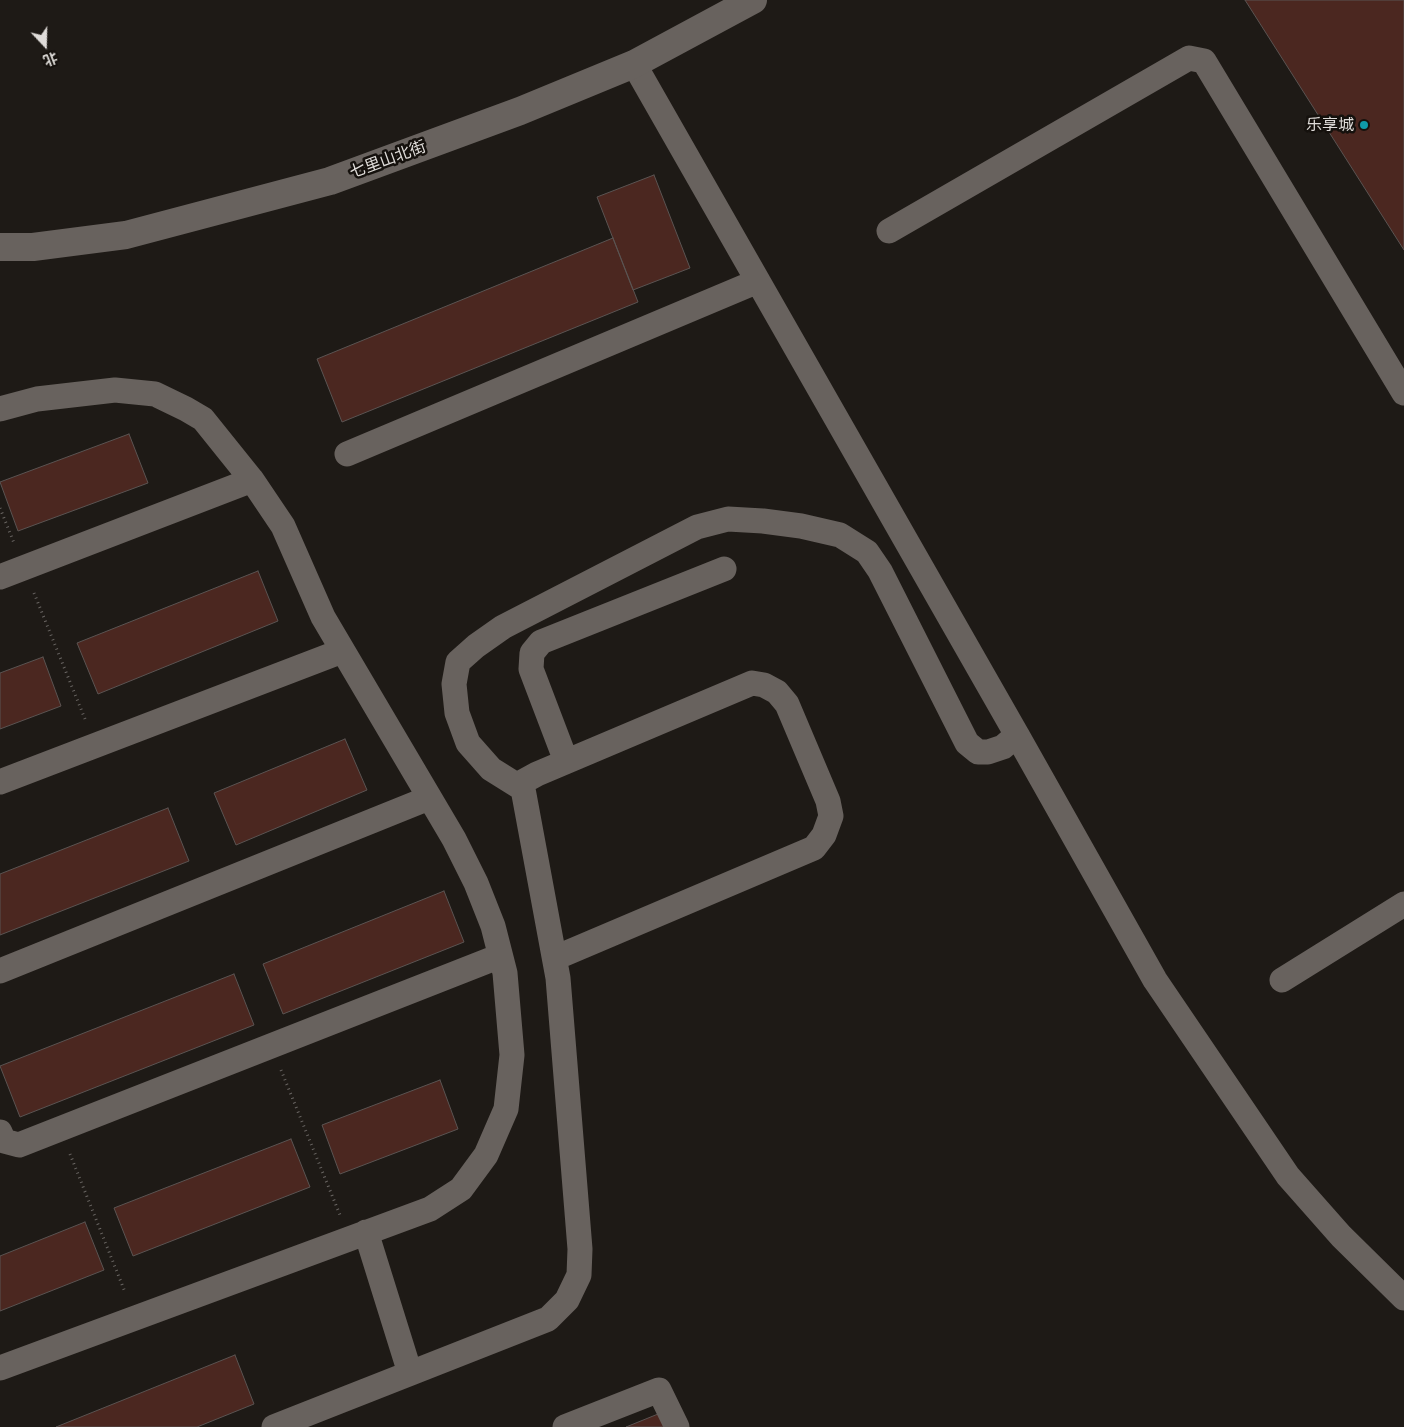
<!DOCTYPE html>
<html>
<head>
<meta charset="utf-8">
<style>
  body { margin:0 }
  #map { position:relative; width:1404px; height:1427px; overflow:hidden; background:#1e1a16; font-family:"Open Sans","Noto Sans SC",sans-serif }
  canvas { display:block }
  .north { position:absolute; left:20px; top:20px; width:50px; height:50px; -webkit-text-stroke:4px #15110d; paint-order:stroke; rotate:159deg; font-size:14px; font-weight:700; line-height:20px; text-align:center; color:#dfdcd9 }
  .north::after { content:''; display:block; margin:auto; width:18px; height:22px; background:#dfdcd9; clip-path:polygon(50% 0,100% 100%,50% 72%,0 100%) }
</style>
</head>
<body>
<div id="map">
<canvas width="1404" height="1427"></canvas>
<div class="north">北</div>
</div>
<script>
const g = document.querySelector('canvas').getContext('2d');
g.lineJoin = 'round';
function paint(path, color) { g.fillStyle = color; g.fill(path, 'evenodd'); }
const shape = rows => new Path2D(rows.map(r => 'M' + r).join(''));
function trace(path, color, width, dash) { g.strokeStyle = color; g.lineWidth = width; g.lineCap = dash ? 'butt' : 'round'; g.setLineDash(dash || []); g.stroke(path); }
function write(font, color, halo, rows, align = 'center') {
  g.font = font + ' "Open Sans","Noto Sans SC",sans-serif'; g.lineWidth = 5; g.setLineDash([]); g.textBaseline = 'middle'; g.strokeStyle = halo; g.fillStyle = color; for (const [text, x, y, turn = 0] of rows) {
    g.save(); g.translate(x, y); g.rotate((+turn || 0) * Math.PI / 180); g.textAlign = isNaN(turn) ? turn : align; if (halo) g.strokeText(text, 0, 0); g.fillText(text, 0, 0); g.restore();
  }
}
const building = shape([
  [1245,0,1404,0,1404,250,1245,0],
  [654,175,690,268,633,290,597,197,654,175],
  [613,238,638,302,342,422,317,359,613,238],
  [129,434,148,483,18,531,0,482,129,434],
  [258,571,278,621,98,694,77,643,258,571],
  [43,657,61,706,0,729,0,673,43,657],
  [345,739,367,790,236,845,214,793,345,739],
  [168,808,189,861,0,935,0,874,168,808],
  [444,891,464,942,283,1014,263,964,444,891],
  [234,974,254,1025,20,1117,0,1066,234,974],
  [440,1080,458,1129,340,1174,322,1125,440,1080],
  [291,1139,310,1187,133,1256,114,1208,291,1139],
  [85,1222,104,1270,0,1311,0,1256,85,1222],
  [235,1355,254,1404,197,1427,56,1427,235,1355],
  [663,1412,669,1427,626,1427,663,1412]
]);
paint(building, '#4b2720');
trace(building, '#5b5452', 1);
trace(shape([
  [0,508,14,543],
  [34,593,85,719],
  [281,1070,340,1215],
  [70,1154,125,1292]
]), '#696562', 3, [1, 4]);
trace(shape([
  [889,231,1189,58,1204,61,1404,393],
  [0,409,37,399,115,390,155,394,186,409,203,419,252,480,283,526,323,617,454,839,476,883,493,926,505,973,512,1055,506,1109,486,1155,461,1189,430,1209,0,1368],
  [347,454,758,281],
  [0,577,252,480],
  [1017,735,1155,980,1288,1176,1341,1236,1404,1298],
  [566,761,531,669,532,653,541,642,724,569],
  [0,782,342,651],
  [517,785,537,774,752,683,764,685,777,692,787,704,828,801,831,816,824,835,814,848,555,958],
  [0,971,429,798],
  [1282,980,1404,904],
  [0,1132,4,1141,19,1145,500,956],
  [366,1232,410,1373],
  [274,1427,548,1319,567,1300,579,1275,580,1249,558,978,523,789,491,769,468,743,457,713,454,684,458,662,476,646,503,627,697,527,728,519,763,521,801,526,840,535,867,552,880,571,967,743,978,752,988,752,1003,747,1017,735,634,64],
  [565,1427,659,1390,677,1427]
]), '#68625e', 25);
trace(shape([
  [0,247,33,247,126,235,330,181,520,111,634,64,753,0]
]), '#68625e', 28);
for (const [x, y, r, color] of [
  [1364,125,5,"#0f9aa8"]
]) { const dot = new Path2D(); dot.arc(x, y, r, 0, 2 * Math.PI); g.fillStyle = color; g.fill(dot); trace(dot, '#15110d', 2); }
write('16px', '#dfdcd9', '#15110d', [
  ["乐享城",1354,125]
], 'right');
write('16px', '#dfdcd9', '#15110d', [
  ["七里山北街",388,160,-20]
]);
</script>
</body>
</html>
